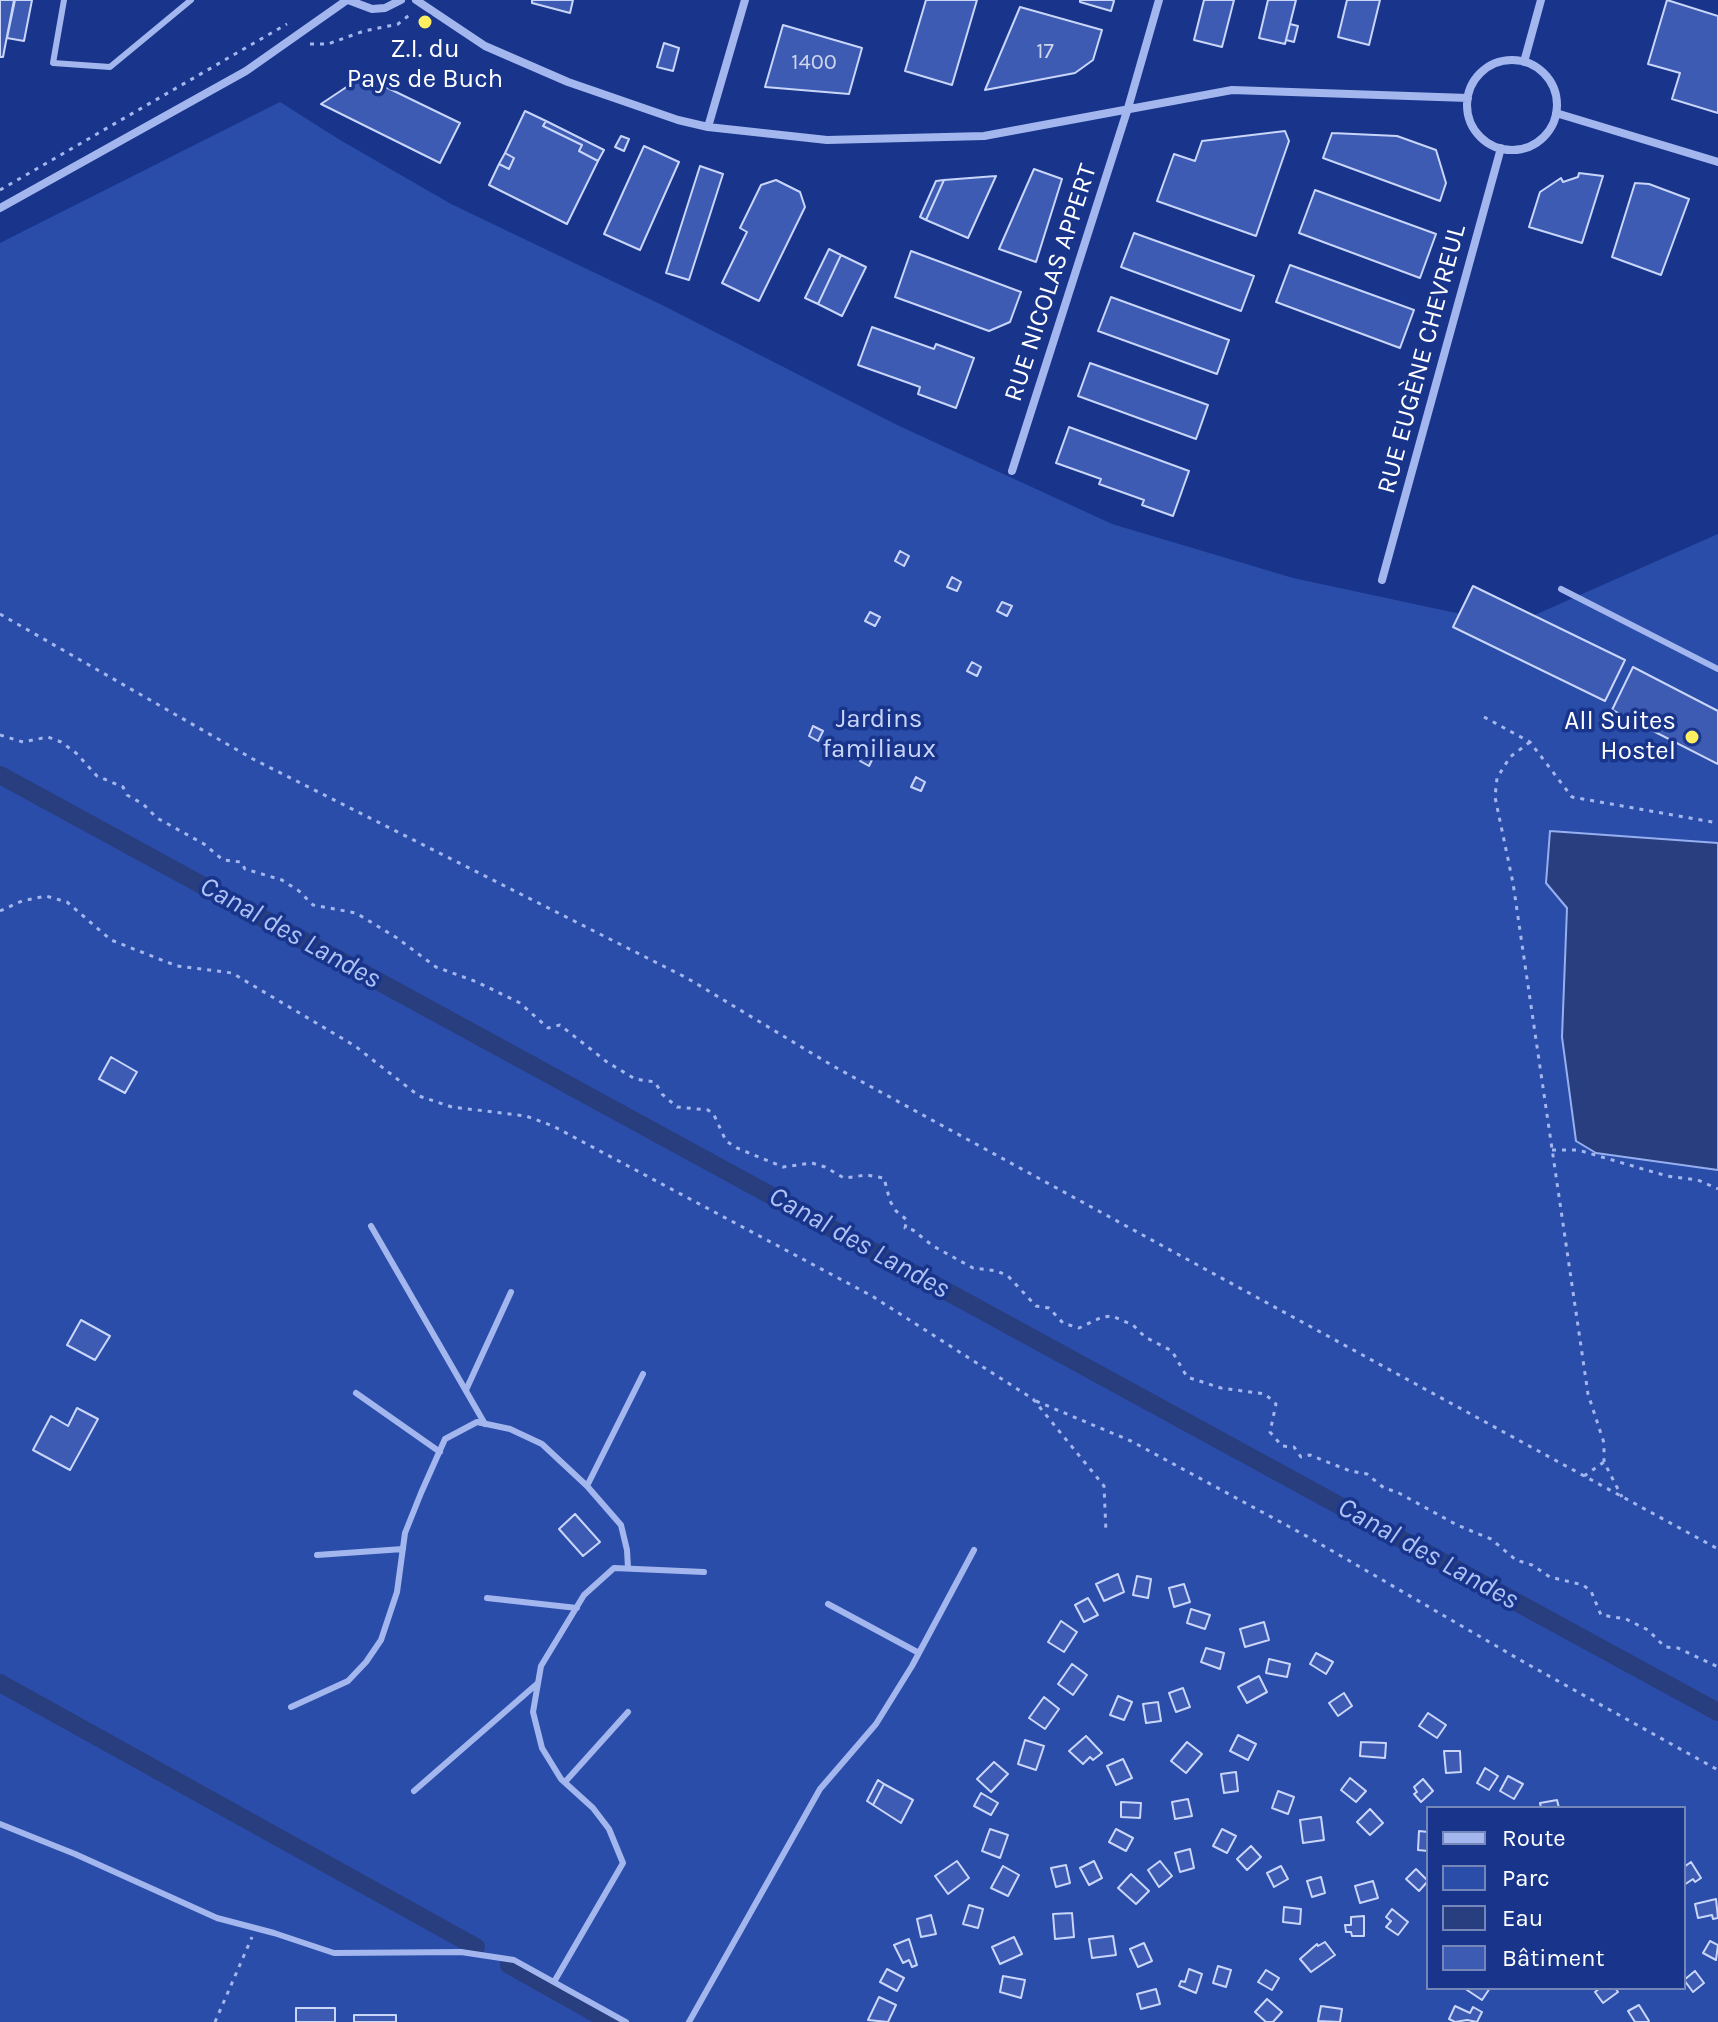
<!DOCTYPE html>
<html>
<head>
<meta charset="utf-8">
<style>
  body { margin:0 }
  #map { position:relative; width:1718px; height:2022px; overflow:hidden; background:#19358b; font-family:Karla,sans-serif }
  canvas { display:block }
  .legend { position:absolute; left:1426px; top:1806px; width:260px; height:184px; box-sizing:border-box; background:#19358b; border:2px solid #7586b9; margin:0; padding:10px 14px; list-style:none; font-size:24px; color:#fff }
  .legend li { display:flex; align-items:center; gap:16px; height:40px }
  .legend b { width:40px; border:2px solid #7586b9 }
</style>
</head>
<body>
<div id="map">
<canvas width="1718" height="2022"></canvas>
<ul class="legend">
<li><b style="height:10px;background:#a3b7ee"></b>Route</li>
<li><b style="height:22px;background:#2b4daa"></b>Parc</li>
<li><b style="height:22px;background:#293e7f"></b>Eau</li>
<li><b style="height:22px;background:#3d5bb2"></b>Bâtiment</li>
</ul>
</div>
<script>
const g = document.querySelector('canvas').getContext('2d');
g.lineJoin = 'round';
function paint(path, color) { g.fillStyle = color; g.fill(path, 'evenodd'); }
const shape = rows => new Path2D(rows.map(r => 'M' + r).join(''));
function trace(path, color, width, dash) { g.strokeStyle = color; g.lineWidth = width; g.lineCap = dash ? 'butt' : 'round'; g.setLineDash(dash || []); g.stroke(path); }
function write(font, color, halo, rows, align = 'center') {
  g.font = font + ' Karla,sans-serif'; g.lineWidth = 7; g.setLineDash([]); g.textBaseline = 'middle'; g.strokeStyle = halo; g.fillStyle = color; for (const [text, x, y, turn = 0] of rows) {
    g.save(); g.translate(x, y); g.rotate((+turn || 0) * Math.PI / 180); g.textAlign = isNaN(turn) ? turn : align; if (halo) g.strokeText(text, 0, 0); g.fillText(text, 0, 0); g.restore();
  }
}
paint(shape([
  [280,102,340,140,451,204,662,305,897,425,1112,524,1293,578,1512,625,1718,534,1718,843,1550,831,1567,907,1562,1037,1596,1153,1718,1170,1718,2022,0,2022,0,243],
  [1428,1808,1684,1808,1684,1988,1428,1988]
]), '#2b4daa');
const water = shape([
  [1550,831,1718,843,1718,1170,1596,1153,1576,1141,1562,1037,1567,908,1546,883,1550,831]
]);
paint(water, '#293e7f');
trace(water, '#96aff0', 2);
trace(shape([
  [0,775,1718,1712],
  [0,1683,476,1947],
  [509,1965,611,2022]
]), '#293e7f', 18);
const building = shape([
  [0,0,14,0,3,57,0,57,0,0],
  [15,0,32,0,24,41,7,38,15,0],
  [532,0,573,0,570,13,532,3,532,0],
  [926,0,977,0,952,85,905,71,926,0],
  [1080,0,1112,0,1114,1,1111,11,1080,2,1080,0],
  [1204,0,1234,0,1222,47,1194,40,1204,0],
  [1268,0,1296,0,1285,44,1259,38,1268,0],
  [1347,0,1380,0,1369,45,1338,37,1347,0],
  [1667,0,1718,16,1718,113,1672,99,1680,73,1648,64,1667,0],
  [1020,7,1102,30,1093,60,1075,73,985,90,1020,7],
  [1290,24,1298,26,1294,42,1286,40,1290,24],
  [783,25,862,48,849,94,765,87,783,25],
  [664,43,679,48,673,71,657,67,664,43],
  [363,76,460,123,440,163,321,104,363,76],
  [525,111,546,121,543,126,582,145,579,151,598,161,567,224,489,185,499,164,509,169,514,158,505,153,525,111],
  [546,121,604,150,598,161,579,151,582,145,543,126,546,121],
  [1285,131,1289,141,1256,236,1157,201,1174,154,1195,161,1202,141,1285,131],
  [1332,133,1397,136,1436,150,1446,183,1440,201,1323,158,1332,133],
  [621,136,629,139,624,151,615,147,621,136],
  [644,146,679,162,640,250,604,234,644,146],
  [505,153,514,158,509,169,499,164,505,153],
  [700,166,723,174,689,280,666,273,700,166],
  [1034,169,1062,179,1036,262,999,249,1034,169],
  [1579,173,1603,176,1582,243,1529,227,1540,192,1561,178,1563,182,1578,177,1579,173],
  [996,176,968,238,926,220,944,180,996,176],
  [776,180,800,192,805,207,759,301,722,283,747,232,740,228,761,185,776,180],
  [944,180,926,220,920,217,936,181,944,180],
  [1635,183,1649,184,1689,199,1661,275,1612,257,1635,183],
  [1315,190,1436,234,1420,278,1299,233,1315,190],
  [1134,233,1254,276,1241,311,1121,267,1134,233],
  [829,249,841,255,818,304,805,298,829,249],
  [911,251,1021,292,1010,322,989,331,895,297,911,251],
  [841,255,866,267,842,316,818,304,841,255],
  [1290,265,1414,310,1400,348,1276,302,1290,265],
  [1111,297,1229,340,1217,374,1098,331,1111,297],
  [872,327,934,349,936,344,974,358,956,408,918,394,920,387,858,365,872,327],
  [1090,363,1208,405,1196,439,1078,396,1090,363],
  [1069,427,1189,471,1173,516,1142,505,1144,500,1099,484,1101,479,1056,463,1069,427],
  [900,551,909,556,904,566,895,561,900,551],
  [952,577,961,582,957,591,947,587,952,577],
  [1473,586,1625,660,1605,701,1453,627,1473,586],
  [1002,602,1012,606,1007,616,997,611,1002,602],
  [870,612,880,617,875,626,865,621,870,612],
  [972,662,981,667,977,676,967,671,972,662],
  [1633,667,1718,711,1718,764,1612,710,1633,667],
  [813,726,823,731,818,741,809,736,813,726],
  [864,752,874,756,869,766,860,761,864,752],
  [916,777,925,782,921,791,911,787,916,777],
  [111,1057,137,1072,125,1093,99,1079,111,1057],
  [81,1320,110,1336,95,1360,67,1345,81,1320],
  [77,1408,98,1419,70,1470,33,1450,51,1416,68,1426,77,1408],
  [575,1514,600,1542,583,1556,559,1529,575,1514],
  [1118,1574,1124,1592,1104,1601,1096,1584,1118,1574],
  [1137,1576,1151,1579,1148,1598,1133,1595,1137,1576],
  [1184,1584,1190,1602,1174,1607,1169,1588,1184,1584],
  [1088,1598,1098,1615,1084,1622,1075,1605,1088,1598],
  [1191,1609,1210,1615,1205,1629,1187,1623,1191,1609],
  [1061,1621,1077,1632,1064,1652,1048,1642,1061,1621],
  [1264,1622,1269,1640,1245,1647,1240,1629,1264,1622],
  [1206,1648,1224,1653,1220,1669,1201,1662,1206,1648],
  [1316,1653,1333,1662,1326,1674,1310,1664,1316,1653],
  [1269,1659,1290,1664,1287,1677,1266,1673,1269,1659],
  [1072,1664,1087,1675,1073,1695,1058,1684,1072,1664],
  [1259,1676,1267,1692,1247,1703,1238,1687,1259,1676],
  [1183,1688,1190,1707,1176,1712,1169,1693,1183,1688],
  [1344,1693,1352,1706,1338,1716,1329,1703,1344,1693],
  [1118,1696,1132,1702,1124,1720,1110,1715,1118,1696],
  [1044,1697,1059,1709,1045,1729,1029,1718,1044,1697],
  [1158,1702,1161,1721,1146,1723,1143,1704,1158,1702],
  [1428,1713,1446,1725,1437,1738,1419,1726,1428,1713],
  [1238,1735,1256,1744,1248,1760,1230,1751,1238,1735],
  [1086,1736,1102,1753,1093,1760,1090,1757,1083,1764,1069,1751,1086,1736],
  [1025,1740,1044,1746,1036,1770,1018,1764,1025,1740],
  [1187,1742,1202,1754,1186,1773,1171,1761,1187,1742],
  [1361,1742,1386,1743,1385,1758,1360,1756,1361,1742],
  [1444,1751,1460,1751,1461,1772,1446,1773,1444,1751],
  [1123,1759,1132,1778,1116,1785,1107,1766,1123,1759],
  [994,1762,1008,1774,991,1792,977,1779,994,1762],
  [1485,1768,1498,1776,1489,1790,1477,1783,1485,1768],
  [1236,1772,1238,1791,1224,1793,1221,1774,1236,1772],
  [1508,1776,1523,1784,1514,1799,1500,1791,1508,1776],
  [1350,1778,1366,1791,1356,1802,1341,1790,1350,1778],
  [1423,1779,1433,1791,1421,1802,1414,1794,1417,1792,1414,1787,1423,1779],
  [878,1780,884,1784,873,1805,867,1801,878,1780],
  [884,1784,913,1800,901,1823,873,1805,884,1784],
  [1278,1791,1294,1797,1288,1814,1272,1808,1278,1791],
  [981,1793,998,1803,991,1815,974,1806,981,1793],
  [1188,1799,1192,1816,1175,1819,1172,1802,1188,1799],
  [1557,1800,1559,1808,1541,1808,1540,1803,1557,1800],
  [1121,1802,1141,1803,1140,1818,1121,1817,1121,1802],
  [1370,1809,1383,1823,1370,1835,1357,1822,1370,1809],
  [1321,1817,1324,1840,1303,1843,1300,1820,1321,1817],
  [990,1829,1008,1835,1000,1858,982,1851,990,1829],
  [1116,1829,1133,1838,1126,1851,1109,1842,1116,1829],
  [1222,1829,1236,1836,1227,1853,1213,1846,1222,1829],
  [1419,1831,1428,1832,1428,1851,1418,1850,1419,1831],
  [1251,1846,1261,1857,1247,1870,1237,1859,1251,1846],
  [1190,1849,1194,1868,1180,1872,1175,1853,1190,1849],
  [957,1861,969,1878,948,1894,935,1876,957,1861],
  [1094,1861,1102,1878,1089,1885,1080,1868,1094,1861],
  [1160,1861,1172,1876,1159,1887,1148,1870,1160,1861],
  [1691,1862,1701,1878,1695,1882,1693,1879,1684,1885,1684,1867,1691,1862],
  [1066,1865,1070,1883,1056,1887,1051,1868,1066,1865],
  [1003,1866,1019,1875,1008,1896,991,1888,1003,1866],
  [1281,1866,1288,1879,1274,1887,1267,1873,1281,1866],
  [1416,1869,1428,1881,1419,1891,1406,1879,1416,1869],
  [1131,1874,1149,1891,1136,1904,1118,1888,1131,1874],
  [1321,1877,1325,1893,1312,1897,1307,1881,1321,1877],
  [1373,1881,1378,1898,1360,1903,1355,1886,1373,1881],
  [1716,1899,1718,1918,1713,1919,1712,1915,1698,1918,1695,1904,1716,1899],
  [969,1905,983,1909,978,1928,963,1924,969,1905],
  [1284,1907,1301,1909,1300,1924,1283,1922,1284,1907],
  [1392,1909,1408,1922,1398,1935,1386,1927,1391,1921,1386,1917,1392,1909],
  [1072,1913,1074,1937,1055,1939,1053,1914,1072,1913],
  [931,1915,936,1934,921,1937,917,1919,931,1915],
  [1364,1916,1364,1936,1352,1936,1351,1932,1346,1932,1345,1925,1351,1925,1351,1917,1364,1916],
  [1113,1936,1116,1955,1092,1958,1089,1939,1113,1936],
  [1014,1937,1022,1954,1000,1964,992,1947,1014,1937],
  [909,1939,917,1965,912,1967,909,1960,903,1963,894,1945,909,1939],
  [1710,1941,1718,1945,1716,1960,1703,1953,1710,1941],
  [1325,1942,1335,1955,1311,1972,1300,1959,1317,1944,1318,1946,1325,1942],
  [1144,1943,1152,1961,1138,1967,1130,1949,1144,1943],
  [1218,1966,1231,1970,1226,1987,1213,1983,1218,1966],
  [887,1969,904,1978,897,1991,880,1982,887,1969],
  [1189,1969,1202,1974,1196,1993,1179,1986,1181,1981,1185,1982,1189,1969],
  [1266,1970,1279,1978,1272,1990,1258,1982,1266,1970],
  [1695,1971,1704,1983,1693,1992,1684,1980,1695,1971],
  [1003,1976,1025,1980,1021,1998,1000,1992,1003,1976],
  [1464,1988,1490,1988,1482,2000,1464,1988],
  [1600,1988,1615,1988,1618,1992,1603,2003,1595,1992,1600,1988],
  [1156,1989,1160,2004,1141,2009,1137,1994,1156,1989],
  [879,1997,896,2005,888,2022,868,2020,879,1997],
  [1267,1999,1282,2012,1273,2022,1266,2022,1255,2012,1267,1999],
  [1639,2005,1649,2021,1648,2022,1635,2022,1628,2011,1639,2005],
  [1321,2006,1342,2009,1340,2022,1318,2021,1321,2006],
  [1455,2006,1470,2013,1473,2007,1482,2012,1477,2022,1467,2020,1455,2022,1449,2019,1455,2006],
  [296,2008,335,2008,335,2022,296,2022,296,2008],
  [354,2015,396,2015,396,2022,354,2022,354,2015]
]);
paint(building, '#3d5bb2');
trace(building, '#c9d6fa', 2);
trace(shape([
  [310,44,328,44,364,31,398,24,412,13],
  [0,190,287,24],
  [0,614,253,759,687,978,833,1066,1718,1549],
  [1484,717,1530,742,1572,797,1718,823],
  [0,735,23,742,48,737,61,742,76,753,97,776,123,787,127,795,143,804,157,818,204,844,223,860,241,862,245,869,282,880,299,891,313,905,356,913,397,938,436,967,477,982,520,1003,548,1028,560,1025,607,1062,635,1079,655,1082,662,1094,677,1107,708,1110,714,1115,726,1141,737,1148,783,1167,812,1163,825,1167,844,1178,867,1175,884,1178,890,1201,896,1211,907,1220,905,1228,913,1230,933,1246,973,1268,997,1271,1008,1276,1036,1306,1049,1308,1063,1323,1079,1328,1102,1317,1112,1316,1133,1325,1145,1337,1172,1351,1187,1377,1221,1388,1265,1394,1276,1404,1270,1432,1282,1446,1294,1447,1301,1457,1310,1455,1350,1471,1367,1474,1384,1488,1397,1492,1457,1525,1491,1539,1516,1560,1532,1565,1550,1577,1583,1585,1591,1591,1601,1615,1626,1619,1648,1630,1665,1647,1678,1648,1718,1667],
  [1530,742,1510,757,1497,778,1495,797,1513,883,1588,1394,1604,1443,1604,1462,1622,1497],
  [0,911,22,901,46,896,67,902,111,940,177,966,232,973,355,1046,419,1096,452,1107,526,1116,553,1126,872,1296,1033,1399,1104,1486,1106,1532],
  [1552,1150,1578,1150,1667,1176,1698,1180,1718,1189],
  [1036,1401,1131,1441,1310,1538,1522,1661,1718,1770],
  [1584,1476,1604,1462],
  [215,2022,252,1937]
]), '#a3b7ee', 3, [4, 6]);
trace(shape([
  [64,0,53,63,110,67,191,0],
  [1561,589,1718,669],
  [371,1226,485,1424],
  [466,1390,511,1292],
  [356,1393,440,1452],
  [587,1486,643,1374],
  [317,1555,403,1549],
  [487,1598,577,1608],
  [828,1604,919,1653],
  [291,1707,348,1681,366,1662,381,1640,397,1592,405,1533,421,1493,445,1439,477,1422,510,1429,542,1444,587,1486,621,1525,627,1550,628,1568],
  [565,1782,628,1712],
  [414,1791,538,1683],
  [0,1824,75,1854,217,1918,274,1933,334,1953,461,1952,514,1960,626,2022],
  [554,1982,623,1863,609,1829,593,1808,561,1779,542,1748,533,1712,541,1666,584,1595,614,1568,704,1572],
  [689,2022,820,1789,876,1724,912,1666,974,1550]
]), '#a3b7ee', 6);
trace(shape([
  [348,0,372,9,385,8,401,0],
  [416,0,485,46,568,82,678,120,708,127,827,140,984,136,1232,90,1468,98],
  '1467 105a45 45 0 1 1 90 0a45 45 0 1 1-90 0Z',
  [1524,62,1541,0],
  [1556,113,1718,162],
  [708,127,745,0],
  [0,208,246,71,347,0],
  [1012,471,1128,108,1159,0],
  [1382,580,1501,148]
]), '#a3b7ee', 8);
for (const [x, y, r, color] of [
  [425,22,8,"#ffef60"],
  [1692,737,8,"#ffef60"]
]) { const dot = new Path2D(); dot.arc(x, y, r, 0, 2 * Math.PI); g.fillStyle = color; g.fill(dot); trace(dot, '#19358b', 3); }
write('22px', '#ced6ec', null, [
  ["17",1045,52],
  ["1400",814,63]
]);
write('26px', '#fff', '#19358b', [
  ["Z.I. du",425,50],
  ["Pays de Buch",425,80],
  ["All Suites",1676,722,"right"],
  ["Hostel",1676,752,"right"]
]);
write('26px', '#fff', '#19358b', [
  ["RUE NICOLAS APPERT",1051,283,-72],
  ["RUE EUGÈNE CHEVREUL",1422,359,-75]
]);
write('26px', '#c9d6fa', '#19358b', [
  ["Jardins",879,720],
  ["familiaux",879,750]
]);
write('italic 28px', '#afc2f5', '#19358b', [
  ["Canal des Landes",290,933,29],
  ["Canal des Landes",859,1243,29],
  ["Canal des Landes",1428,1554,29]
]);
</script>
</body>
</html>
